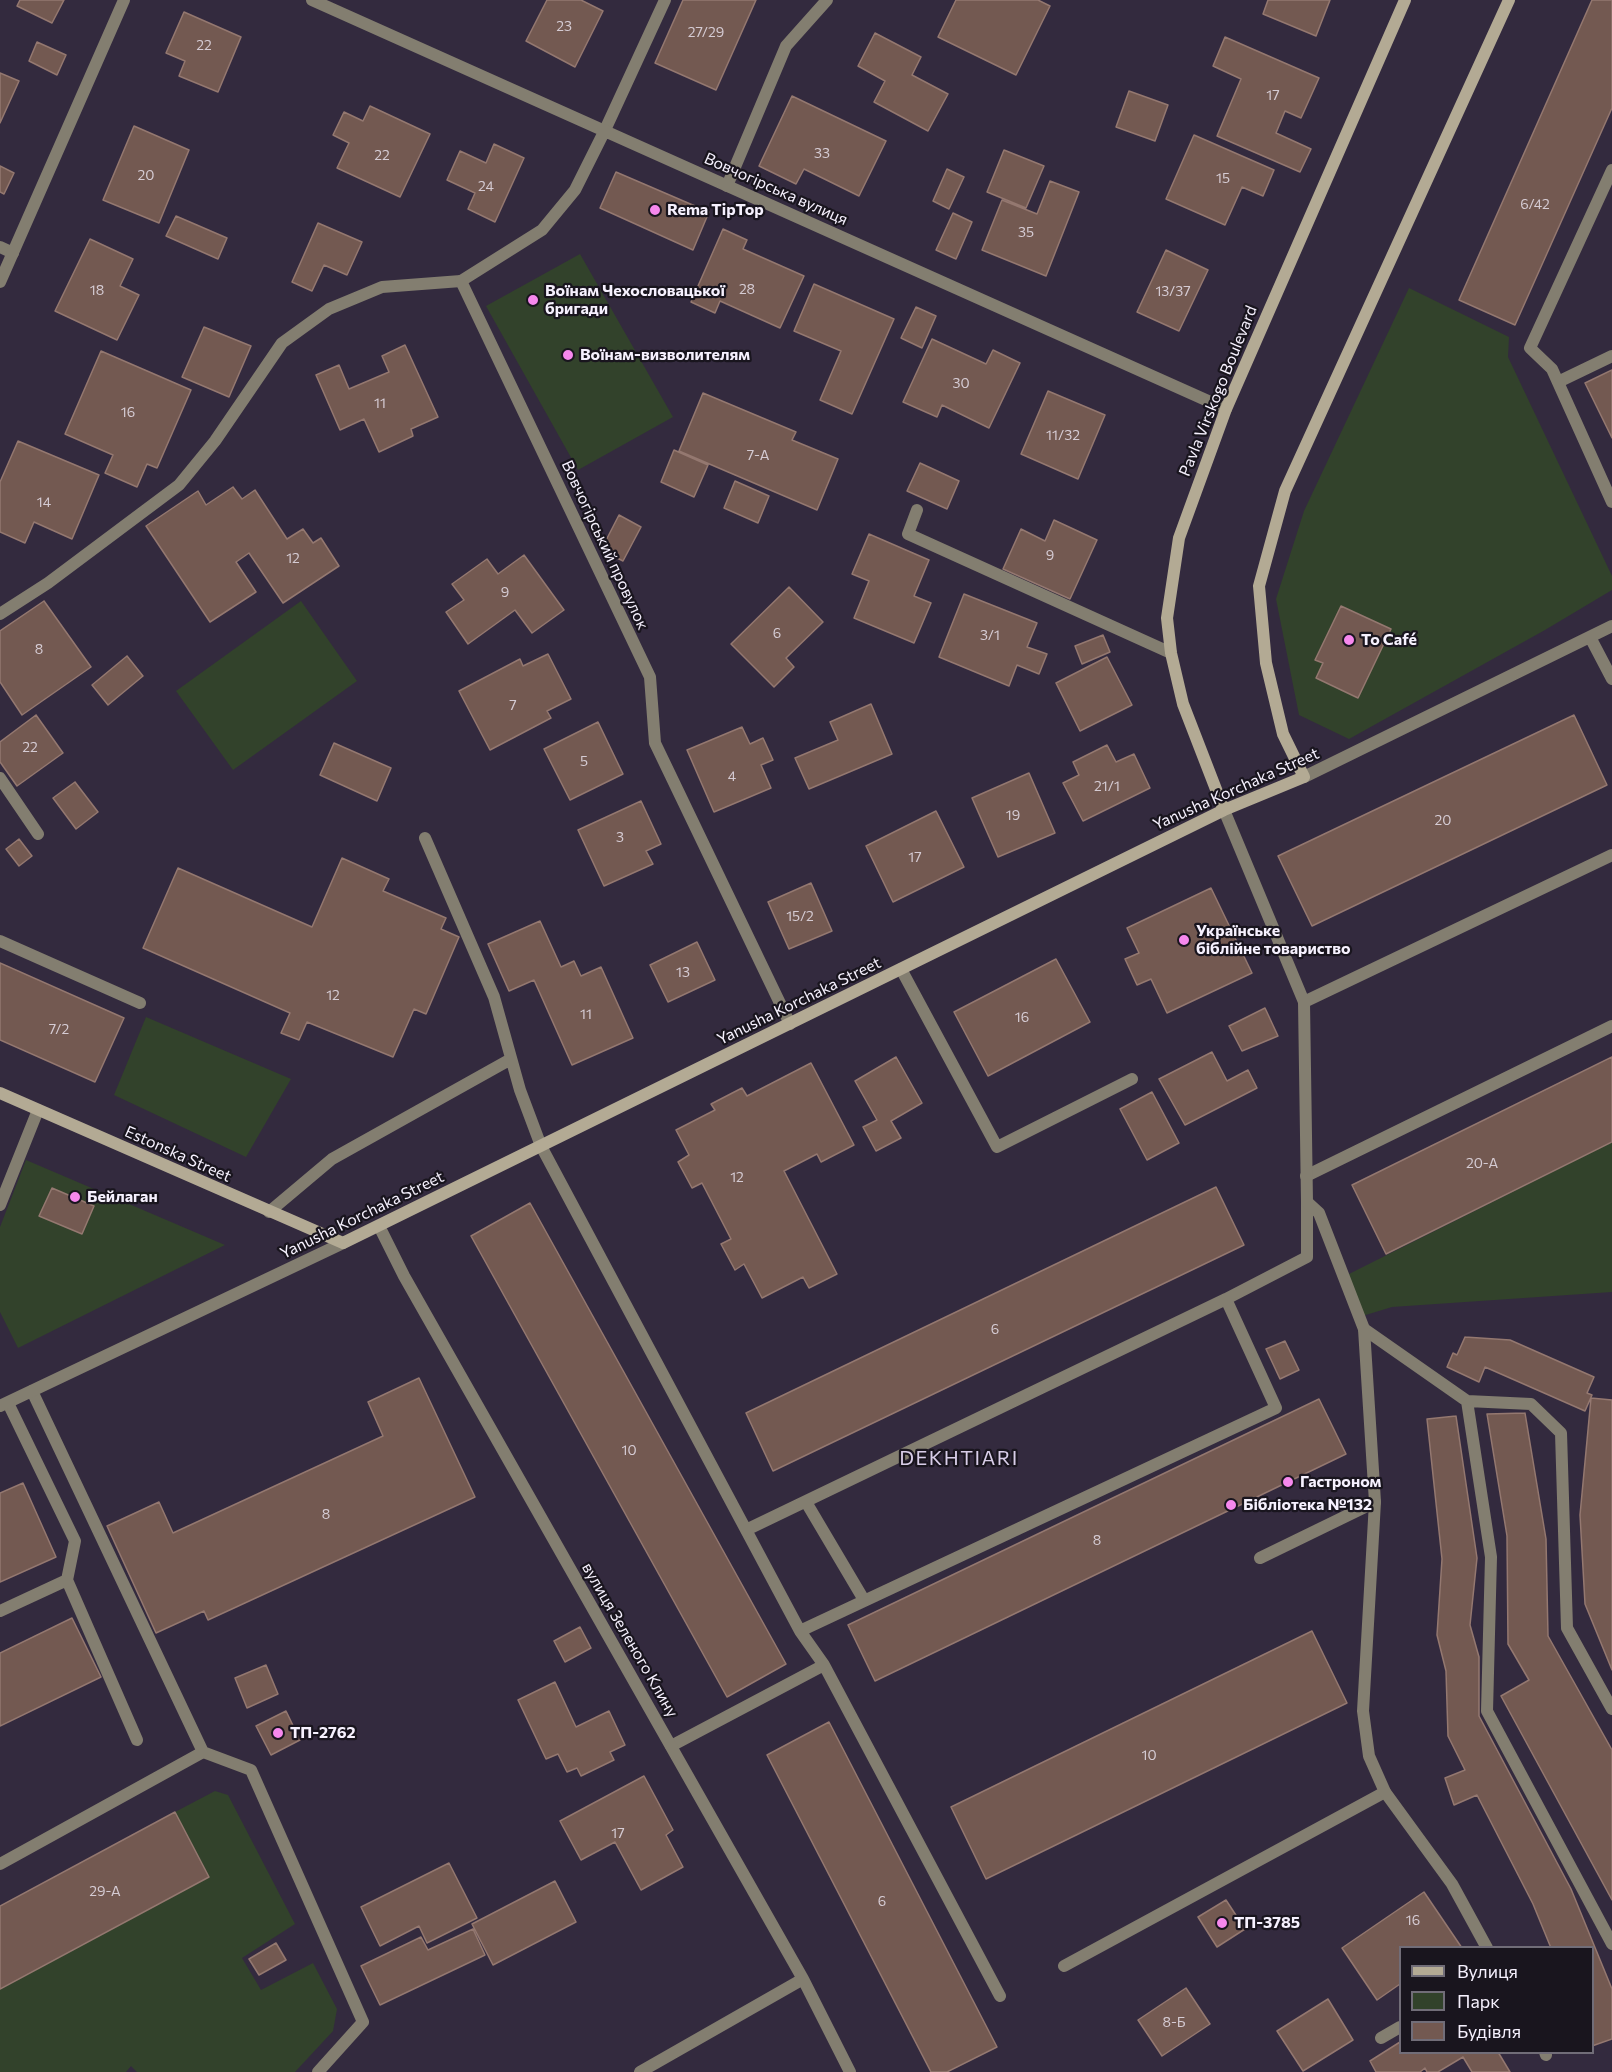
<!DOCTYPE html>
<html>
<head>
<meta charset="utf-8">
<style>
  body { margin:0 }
  #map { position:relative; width:1612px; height:2072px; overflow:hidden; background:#332a3e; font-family:Commissioner,sans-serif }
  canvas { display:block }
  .legend { position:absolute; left:1399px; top:1946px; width:195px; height:108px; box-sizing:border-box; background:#19151e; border:2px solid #716d78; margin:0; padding:8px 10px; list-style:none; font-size:18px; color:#f6f1fe }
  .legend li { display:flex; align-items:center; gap:12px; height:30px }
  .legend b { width:30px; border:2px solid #716d78 }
</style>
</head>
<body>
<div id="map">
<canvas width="1612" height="2072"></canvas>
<ul class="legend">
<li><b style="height:8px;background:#b3aa94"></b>Вулиця</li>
<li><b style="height:16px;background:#32422b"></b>Парк</li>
<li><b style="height:16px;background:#735951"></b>Будівля</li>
</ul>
</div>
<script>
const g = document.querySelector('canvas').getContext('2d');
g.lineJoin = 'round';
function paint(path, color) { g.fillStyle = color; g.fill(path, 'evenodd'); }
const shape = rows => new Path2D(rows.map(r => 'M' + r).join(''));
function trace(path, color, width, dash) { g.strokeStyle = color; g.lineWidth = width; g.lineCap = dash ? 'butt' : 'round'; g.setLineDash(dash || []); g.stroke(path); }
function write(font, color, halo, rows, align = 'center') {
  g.font = font + ' Commissioner,sans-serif'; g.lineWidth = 4.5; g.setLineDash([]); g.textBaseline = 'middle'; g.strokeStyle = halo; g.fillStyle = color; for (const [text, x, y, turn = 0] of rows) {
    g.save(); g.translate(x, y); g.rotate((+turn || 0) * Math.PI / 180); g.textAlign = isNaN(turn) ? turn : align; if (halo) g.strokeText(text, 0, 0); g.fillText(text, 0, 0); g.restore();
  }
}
paint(shape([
  [580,254,673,417,578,470,486,306],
  [1409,288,1509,337,1508,357,1612,576,1612,590,1545,630,1349,739,1299,715,1276,599,1304,511],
  [301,601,357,681,233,770,176,691],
  [146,1017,291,1079,246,1157,114,1095],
  [1612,1142,1612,1292,1392,1307,1359,1317,1345,1276],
  [26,1160,225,1245,18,1348,0,1312,0,1227],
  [215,1791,228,1795,295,1924,242,1958,261,1990,313,1963,337,2009,333,2031,295,2072,137,2072,131,2066,126,2072,0,2072,0,1989,209,1877,175,1812]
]), '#32422b');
const building = shape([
  [20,0,64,0,52,23,17,6,20,0],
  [547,0,581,0,603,11,575,67,526,41,547,0],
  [683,0,756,0,716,90,655,63,683,0],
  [956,0,1038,0,1050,6,1016,75,938,37,956,0],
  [1268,0,1330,0,1316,36,1263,14,1268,0],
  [1592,0,1612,0,1612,108,1515,325,1459,300,1592,0],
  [184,12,241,37,218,92,179,76,185,61,166,53,184,12],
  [875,33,921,57,912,75,948,94,928,131,874,102,885,81,858,66,875,33],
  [1225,37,1319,78,1301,118,1285,111,1276,133,1311,149,1300,172,1217,136,1241,79,1213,66,1225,37],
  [37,42,66,55,57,75,29,61,37,42],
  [0,73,19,81,0,123,0,73],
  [1129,91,1168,105,1155,141,1116,127,1129,91],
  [792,96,886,141,859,196,804,169,796,184,759,166,792,96],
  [370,106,430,134,400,197,337,168,349,143,333,135,344,112,363,121,370,106],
  [134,126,189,150,159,223,103,200,134,126],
  [1194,135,1274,170,1263,196,1242,187,1225,225,1166,199,1194,135],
  [494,144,524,158,495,222,468,209,475,193,447,180,460,151,486,163,494,144],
  [1004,150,1044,166,1026,208,987,192,1004,150],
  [0,166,14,173,4,194,0,192,0,166],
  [947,169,964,177,949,209,933,201,947,169],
  [616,172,709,212,693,250,600,208,616,172],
  [1050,181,1079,192,1046,276,982,250,1002,200,1037,214,1050,181],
  [953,213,972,222,956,259,936,250,953,213],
  [176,216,227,238,218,259,166,236,176,216],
  [318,223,362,242,347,275,324,265,312,291,292,282,318,223],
  [723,229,747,240,743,249,804,276,780,328,720,301,715,313,691,302,723,229],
  [90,239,133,259,120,286,139,295,117,340,55,311,90,239],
  [1166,250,1208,270,1179,331,1137,312,1166,250],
  [814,284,894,319,852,414,820,400,841,351,794,331,814,284],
  [916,307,936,316,922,348,901,338,916,307],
  [204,327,251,346,229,397,182,377,204,327],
  [932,339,986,364,993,350,1020,363,989,428,942,405,937,417,903,402,932,339],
  [405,345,438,417,411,429,413,436,379,452,364,419,340,430,316,375,339,365,349,389,389,372,382,356,405,345],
  [101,351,191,390,157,468,147,464,137,487,105,473,113,455,65,434,101,351],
  [1612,370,1612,438,1585,383,1612,370],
  [1048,391,1105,415,1078,479,1021,454,1048,391],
  [703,393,796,432,792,440,838,459,817,510,679,451,703,393],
  [18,441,99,475,72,539,34,522,25,543,0,532,0,482,18,441],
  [674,450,708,465,694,497,661,482,674,450],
  [920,463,959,481,947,509,907,491,920,463],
  [735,481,769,496,758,523,724,508,735,481],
  [233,487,242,499,255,490,287,539,303,529,313,543,321,538,339,566,283,603,249,553,236,562,256,592,210,622,146,526,198,491,206,505,233,487],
  [619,515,641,527,623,561,601,550,619,515],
  [1054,520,1097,540,1070,599,1003,569,1021,529,1045,541,1054,520],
  [869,534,929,560,914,596,931,603,914,643,854,618,869,581,852,574,869,534],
  [524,555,564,610,532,633,515,610,468,644,446,612,464,600,452,584,487,559,498,574,524,555],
  [789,587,823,622,786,658,794,667,774,687,731,644,789,587],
  [964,594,1037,623,1027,647,1047,654,1039,674,1017,665,1009,686,939,657,964,594],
  [44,601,91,667,22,715,0,682,0,631,44,601],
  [1341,606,1391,629,1358,698,1316,678,1323,663,1315,660,1341,606],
  [1103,635,1110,652,1082,664,1075,646,1103,635],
  [548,654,571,699,547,711,551,718,490,750,459,691,520,659,523,666,548,654],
  [127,656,143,676,108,705,92,685,127,656],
  [1107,657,1132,705,1080,731,1056,683,1107,657],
  [871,704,892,754,809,789,795,758,838,740,830,722,871,704],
  [36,715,63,753,17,786,0,762,0,742,36,715],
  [1574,715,1607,785,1312,926,1278,856,1574,715],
  [598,722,623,774,570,800,544,749,598,722],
  [742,727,750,744,763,738,773,760,761,765,771,788,714,812,687,750,742,727],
  [334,743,391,768,377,801,320,775,334,743],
  [1107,745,1116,762,1134,754,1150,788,1083,821,1063,783,1079,775,1073,762,1107,745],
  [1029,773,1055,833,998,857,972,798,1029,773],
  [75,782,98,812,76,829,53,798,75,782],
  [641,801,661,844,646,851,653,864,604,886,578,830,641,801],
  [936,811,964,867,893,902,866,846,936,811],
  [19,839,32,856,19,866,6,849,19,839],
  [342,858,389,879,383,891,446,918,441,929,459,937,426,1014,414,1009,393,1057,307,1022,299,1040,281,1033,290,1013,143,948,178,868,312,927,342,858],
  [811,883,832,931,789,949,768,902,811,883],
  [1211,888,1252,973,1167,1013,1151,979,1137,985,1125,959,1139,953,1127,928,1211,888],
  [540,921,561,967,574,961,581,976,601,967,633,1038,572,1065,534,980,509,991,488,944,540,921],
  [697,942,715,980,668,1002,650,965,697,942],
  [1056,959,1090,1022,988,1076,954,1012,1056,959],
  [0,963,124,1018,95,1082,0,1040,0,963],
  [1265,1008,1278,1036,1242,1051,1229,1026,1265,1008],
  [1212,1052,1227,1081,1248,1070,1257,1088,1185,1125,1159,1079,1212,1052],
  [896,1057,922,1103,891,1121,901,1138,876,1151,863,1127,877,1120,855,1081,896,1057],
  [1612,1057,1612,1142,1386,1254,1352,1185,1612,1057],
  [811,1063,854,1145,821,1162,817,1154,784,1171,837,1274,809,1288,803,1277,762,1298,744,1264,735,1270,721,1244,731,1239,702,1183,692,1188,678,1162,689,1155,676,1130,715,1110,711,1104,742,1088,747,1096,811,1063],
  [1152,1092,1179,1143,1147,1160,1120,1109,1152,1092],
  [1216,1187,1244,1245,773,1471,746,1413,1216,1187],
  [52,1188,94,1206,82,1234,39,1216,52,1188],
  [530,1203,786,1664,727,1697,471,1236,530,1203],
  [1465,1337,1510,1340,1594,1377,1587,1393,1592,1395,1585,1411,1485,1367,1479,1382,1447,1367,1453,1353,1457,1355,1465,1337],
  [1285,1341,1299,1370,1280,1379,1266,1349,1285,1341],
  [419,1378,475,1497,208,1620,204,1611,156,1633,107,1526,159,1502,173,1533,383,1436,368,1402,419,1378],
  [1591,1398,1612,1400,1612,1670,1585,1604,1580,1515,1591,1398],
  [1319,1399,1346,1454,875,1681,848,1625,1319,1399],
  [1525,1413,1546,1539,1548,1636,1612,1750,1612,1900,1501,1696,1529,1680,1508,1644,1507,1536,1487,1414,1525,1413],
  [1456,1416,1477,1558,1470,1625,1479,1657,1479,1716,1571,1889,1612,1989,1612,2039,1592,2046,1592,1948,1551,1948,1533,1904,1477,1795,1454,1805,1445,1778,1465,1770,1448,1736,1446,1671,1437,1635,1442,1559,1427,1419,1456,1416],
  [23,1483,56,1557,0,1582,0,1493,23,1483],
  [72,1618,101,1677,0,1726,0,1653,72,1618],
  [580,1627,591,1648,565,1662,554,1641,580,1627],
  [1312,1631,1347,1703,986,1879,951,1807,1312,1631],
  [266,1665,278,1694,247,1708,235,1678,266,1665],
  [555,1682,576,1727,609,1711,625,1745,610,1752,614,1760,581,1776,577,1768,567,1772,558,1754,546,1759,518,1700,555,1682],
  [286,1711,300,1740,271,1755,256,1726,286,1711],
  [829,1722,997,2047,947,2072,931,2072,767,1755,829,1722],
  [644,1776,673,1830,666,1835,683,1867,641,1890,615,1842,581,1860,560,1821,644,1776],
  [175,1812,209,1877,0,1989,0,1906,175,1812],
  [449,1863,477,1918,427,1943,419,1926,380,1946,361,1907,449,1863],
  [555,1881,576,1922,493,1965,472,1924,555,1881],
  [1424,1892,1462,1948,1400,1948,1400,1984,1377,2000,1342,1948,1424,1892],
  [1226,1900,1245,1929,1217,1947,1198,1917,1226,1900],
  [473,1929,485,1955,380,2005,361,1966,421,1937,428,1950,473,1929],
  [276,1943,286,1960,259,1975,249,1959,276,1943],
  [1186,1988,1210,2024,1162,2056,1138,2020,1186,1988],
  [1328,1999,1353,2040,1303,2071,1277,2031,1328,1999],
  [1400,2042,1400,2052,1498,2052,1510,2072,1472,2072,1463,2057,1438,2072,1427,2072,1425,2068,1420,2072,1376,2072,1370,2061,1400,2042]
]);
paint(building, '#735951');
trace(building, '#947870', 1.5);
trace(shape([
  [605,130,665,0],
  [1612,170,1530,348,1552,369,1612,502],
  [727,186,786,46,827,0],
  [0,247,13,253],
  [1558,382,1612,356],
  [917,510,908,534,1171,653],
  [0,614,48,583,179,485,215,441,282,343,329,309,382,287,461,281],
  [0,778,38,834],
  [425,838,494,997,520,1090,541,1146,800,1631,824,1665],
  [0,941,140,1003],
  [901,969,997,1147,1132,1079],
  [1304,1002,1612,855],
  [1306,1176,1612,1026],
  [0,1205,38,1110],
  [269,1212,332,1159,511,1059],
  [1364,1329,1467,1401,1491,1557,1487,1711,1612,1944],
  [32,1391,203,1752,251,1770,363,2022,318,2072],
  [1467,1401,1531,1404,1561,1433,1567,1628,1612,1709],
  [8,1403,75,1541,67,1580,137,1740],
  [806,1502,864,1600],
  [746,1530,1226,1299,1307,1257,1307,1202],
  [1260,1558,1375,1502],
  [0,1611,67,1580],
  [800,1631,1276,1408,1226,1299],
  [671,1746,824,1665,1000,1996],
  [0,1864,203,1752],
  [1064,1966,1385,1792],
  [1381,2038,1400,2027]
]), '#837e70', 12);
trace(shape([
  [312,0,1226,409],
  [605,130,575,190,542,230,461,281,650,677,655,743,790,1024],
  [0,282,124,0],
  [1590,637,1612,679],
  [1304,777,1612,626],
  [1224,810,1304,1002,1307,1202,1319,1213,1364,1329,1375,1502,1363,1711,1369,1756,1385,1792,1452,1884,1487,1948],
  [379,1226,404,1276,803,1979,850,2072],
  [0,1406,343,1243],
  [1545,2052,1546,2055],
  [640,2072,803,1979]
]), '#837e70', 12);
trace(shape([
  [1224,810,1183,704,1171,653,1167,618,1179,538,1226,409,1405,0],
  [0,1093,343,1243,1224,810,1304,777,1283,734,1266,663,1259,586,1285,491,1509,0]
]), '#b3aa94', 12);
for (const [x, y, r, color] of [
  [655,210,6,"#f688ed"],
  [533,300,6,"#f688ed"],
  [568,355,6,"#f688ed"],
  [1349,640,6,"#f688ed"],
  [1184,940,6,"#f688ed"],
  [75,1197,6,"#f688ed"],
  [1288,1482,6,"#f688ed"],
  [1231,1505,6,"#f688ed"],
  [278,1733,6,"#f688ed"],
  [1222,1923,6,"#f688ed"]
]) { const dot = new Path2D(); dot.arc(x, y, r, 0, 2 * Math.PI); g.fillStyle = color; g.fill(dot); trace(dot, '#19151e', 2); }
write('14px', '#d5cbd3', null, [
  ["23",564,26],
  ["27/29",706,32],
  ["22",204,45],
  ["17",1273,95],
  ["33",822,153],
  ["22",382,155],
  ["20",146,175],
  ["15",1223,178],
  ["24",486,186],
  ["6/42",1535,204],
  ["35",1026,232],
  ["28",747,289],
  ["18",97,290],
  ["13/37",1173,291],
  ["30",961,383],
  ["11",380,403],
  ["16",128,412],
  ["11/32",1063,435],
  ["7-А",758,455],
  ["14",44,502],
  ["9",1050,555],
  ["12",293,558],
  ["9",505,592],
  ["6",777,633],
  ["3/1",990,635],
  ["8",39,649],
  ["7",513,705],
  ["22",30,747],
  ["5",584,761],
  ["4",732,776],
  ["21/1",1107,786],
  ["19",1013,815],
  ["20",1443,820],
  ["3",620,837],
  ["17",915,857],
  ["15/2",800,916],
  ["13",683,972],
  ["12",333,995],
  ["11",586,1014],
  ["16",1022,1017],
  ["7/2",59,1029],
  ["20-А",1482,1163],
  ["12",737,1177],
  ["6",995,1329],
  ["10",629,1450],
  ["8",326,1514],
  ["8",1097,1540],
  ["10",1149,1755],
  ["17",618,1833],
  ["29-А",105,1891],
  ["6",882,1901],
  ["16",1413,1920],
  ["8-Б",1174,2022]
]);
write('16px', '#f6f1fe', '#19151e', [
  ["Вовчогірська вулиця",776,189,24],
  ["Pavla Virskogo Boulevard",1218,391,-68],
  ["Вовчогірський провулок",605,545,65],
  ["Yanusha Korchaka Street",1236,789,-24],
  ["Yanusha Korchaka Street",799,1001,-26],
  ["Estonska Street",178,1154,24],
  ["Yanusha Korchaka Street",362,1215,-26],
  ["вулиця Зеленого Клину",630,1640,60]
]);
write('bold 16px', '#f6f1fe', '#19151e', [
  ["Rema TipTop",667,210],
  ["Воїнам Чехословацької",545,291],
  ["бригади",545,309],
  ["Воїнам-визволителям",580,355],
  ["To Café",1361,640],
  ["Українське",1196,931],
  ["біблійне товариство",1196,949],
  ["Бейлаган",87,1197],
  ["Гастроном",1300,1482],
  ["Бібліотека №132",1243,1505],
  ["ТП-2762",290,1733],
  ["ТП-3785",1234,1923]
], 'left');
g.letterSpacing = '1.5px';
write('20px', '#d8cde8', '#19151e', [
  ["DEKHTIARI",959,1458]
]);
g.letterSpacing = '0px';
</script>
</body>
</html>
